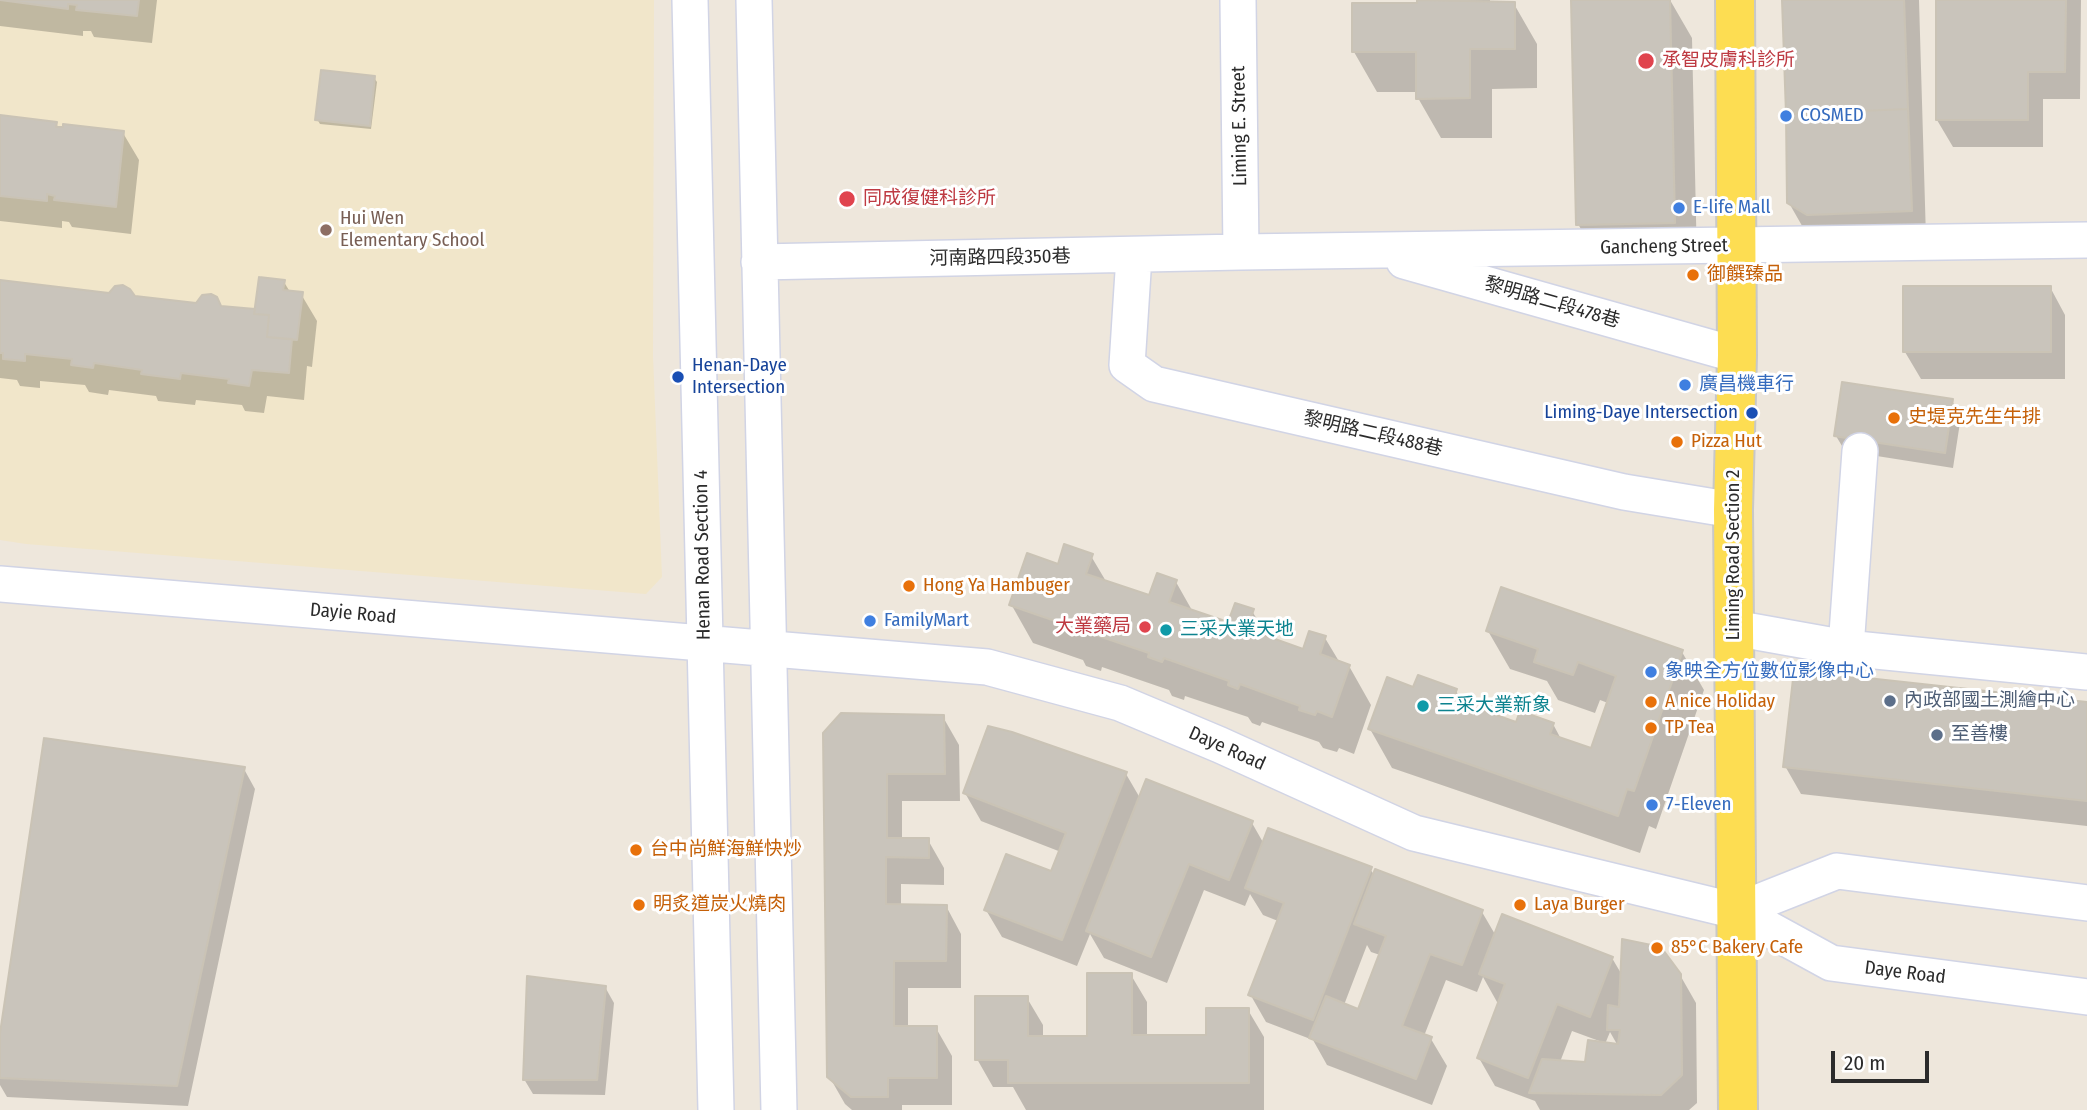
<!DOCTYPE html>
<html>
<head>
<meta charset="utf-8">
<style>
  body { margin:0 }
  #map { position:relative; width:2087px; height:1110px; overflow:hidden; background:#eee7dc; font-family:"Fira Sans Condensed",sans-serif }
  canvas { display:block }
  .scale { position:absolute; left:1831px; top:1051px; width:98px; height:32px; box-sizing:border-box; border:4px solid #2b2b2b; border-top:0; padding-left:9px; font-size:21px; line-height:24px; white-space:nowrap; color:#2b2b2b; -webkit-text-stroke:5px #fff; paint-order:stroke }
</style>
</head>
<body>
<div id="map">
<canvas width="2087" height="1110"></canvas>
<div class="scale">20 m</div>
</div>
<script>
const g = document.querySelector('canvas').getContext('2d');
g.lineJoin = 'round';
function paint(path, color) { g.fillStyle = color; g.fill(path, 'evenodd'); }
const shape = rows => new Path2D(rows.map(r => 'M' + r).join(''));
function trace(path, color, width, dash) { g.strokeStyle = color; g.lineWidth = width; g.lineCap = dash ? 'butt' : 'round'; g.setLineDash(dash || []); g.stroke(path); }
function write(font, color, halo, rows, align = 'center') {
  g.font = font + ' "Fira Sans Condensed","Noto Sans TC",sans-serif'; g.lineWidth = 6; g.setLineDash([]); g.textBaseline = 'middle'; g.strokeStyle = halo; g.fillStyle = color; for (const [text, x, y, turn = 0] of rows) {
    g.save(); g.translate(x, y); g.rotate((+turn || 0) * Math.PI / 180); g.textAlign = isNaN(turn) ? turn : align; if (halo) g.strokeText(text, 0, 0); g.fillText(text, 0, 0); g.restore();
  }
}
paint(shape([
  [0,0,654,0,653,356,662,577,646,594,26,544,0,540]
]), '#f1e6ca');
paint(shape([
  [0,0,157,0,152,43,94,37,91,31,83,31,83,36,0,26],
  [1419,0,1490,0,1490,4,1514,4,1537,44,1537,88,1492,89,1492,138,1441,138,1418,98,1418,92,1377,92,1354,52,1419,5],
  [1572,0,1670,0,1692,38,1697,262,1601,264,1578,224],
  [1785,0,1919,0,1926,238,1805,231,1789,203],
  [1938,0,2081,0,2080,99,2043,99,2043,147,1953,147,1937,120],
  [374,78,377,82,371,129,320,124,317,119],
  [0,117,56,123,59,129,123,133,139,160,131,234,72,227,69,222,62,221,62,228,0,221],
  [0,282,257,311,284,282,290,292,301,294,317,321,312,367,307,366,304,400,267,396,264,413,245,411,242,405,196,400,195,405,158,401,156,396,109,390,108,395,89,392,85,385,40,381,40,388,20,386,17,380,0,378],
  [2050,287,2065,315,2065,379,1921,379,1905,352],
  [1952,401,1961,416,1953,468,1845,451,1836,436],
  [1091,556,1107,583,1151,597,1176,582,1193,612,1229,625,1252,611,1269,639,1304,651,1325,638,1340,663,1349,666,1371,705,1354,754,1339,748,1337,752,1323,748,1319,742,1262,722,1260,726,1252,723,1248,717,1185,696,1184,700,1172,696,1169,690,1102,667,1101,671,1086,666,1083,660,1033,643,1011,604,1059,566],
  [1488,631,1682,652,1704,690,1656,829,1649,826,1640,853,1392,768,1370,729,1414,689,1456,691,1465,706,1517,724,1553,724,1561,739,1592,750,1608,703,1600,700,1595,713,1558,700,1547,681,1510,669],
  [2087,704,2087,826,1801,794,1785,766],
  [943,717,959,745,960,801,902,801,902,840,928,840,944,868,944,885,901,884,901,906,946,906,961,934,961,988,908,988,908,1028,936,1028,952,1056,952,1105,902,1105,902,1110,852,1110,845,1104,829,1076,825,734],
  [244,769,255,789,188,1106,7,1097,0,1085,0,1045],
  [1126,774,1140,798,1252,823,1264,844,1370,869,1375,876,1482,912,1496,936,1612,958,1622,975,1680,975,1696,1003,1697,1103,1689,1110,1540,1110,1535,1101,1495,1086,1479,1058,1500,1003,1497,1002,1483,977,1477,992,1446,980,1424,1036,1431,1039,1447,1066,1432,1105,1327,1065,1313,1040,1266,1022,1250,994,1278,921,1263,915,1250,894,1245,906,1204,890,1167,983,1104,958,1090,934,1077,966,1002,937,986,910,1052,874,1061,852,981,821,965,793],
  [1367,945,1371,952,1380,955,1359,1011,1344,1005],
  [1572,1031,1602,1042,1586,1063,1560,1062],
  [1610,1032,1618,1046,1605,1044],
  [1131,975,1147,1002,1147,1037,1208,1037,1248,1010,1264,1037,1264,1110,1026,1110,1013,1087,993,1087,977,1059,1027,998,1043,1025,1043,1038,1088,1038],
  [605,987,614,1003,605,1095,533,1094,524,1079]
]), '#0003');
const building = shape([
  [0,0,139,0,137,16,76,10,77,5,68,4,68,9,0,0],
  [1417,0,1515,2,1515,49,1470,49,1470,98,1416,99,1416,52,1352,52,1352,3,1417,3,1417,0],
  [1571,0,1670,0,1675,223,1576,225,1571,0],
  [1782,0,1904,0,1908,109,1786,114,1782,0],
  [1936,0,2066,0,2065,72,2028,72,2028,120,1936,120,1936,0],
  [321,70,375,76,370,126,315,120,321,70],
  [1908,109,1912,211,1807,215,1787,203,1786,114,1908,109],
  [0,115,57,122,56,127,63,127,63,124,124,131,116,207,54,200,55,196,47,194,47,201,0,196,0,115],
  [259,277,285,280,283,290,303,292,297,340,267,337,269,315,254,314,259,277],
  [0,280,109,293,115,286,123,285,130,289,135,296,196,303,202,295,211,294,217,297,221,306,255,309,254,314,269,315,267,337,292,339,289,373,252,370,249,386,228,383,229,379,181,373,180,379,141,374,142,370,94,363,93,368,71,365,72,359,25,354,25,361,3,359,3,353,0,353,0,280],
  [1903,286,2051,286,2051,352,1903,352,1903,286],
  [1842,382,1953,399,1945,453,1834,436,1842,382],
  [1064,544,1093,554,1086,574,1149,595,1157,573,1177,580,1169,602,1228,622,1235,603,1254,609,1247,629,1303,649,1309,631,1326,636,1320,654,1350,665,1332,717,1317,711,1315,715,1299,710,1300,706,1240,684,1238,689,1228,685,1229,681,1164,658,1162,662,1148,657,1149,653,1081,630,1079,634,1062,628,1064,624,1009,605,1027,553,1058,564,1064,544],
  [1501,587,1683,650,1634,791,1627,789,1618,816,1368,729,1387,677,1413,687,1418,675,1457,689,1453,700,1516,722,1520,711,1554,723,1550,734,1591,748,1616,676,1578,662,1573,675,1534,662,1538,649,1486,631,1501,587],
  [1794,670,2087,702,2087,801,1783,767,1794,670],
  [841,713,944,715,945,774,887,774,887,838,929,838,929,858,886,857,886,904,947,905,946,961,894,961,894,1026,937,1026,937,1078,888,1078,888,1097,851,1097,827,1077,823,733,841,713],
  [988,726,1012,732,1127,772,1062,940,984,910,1006,854,1051,871,1066,833,963,793,988,726],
  [44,738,245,767,177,1086,0,1078,0,1033,44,738],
  [1146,779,1253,821,1229,880,1189,864,1151,957,1086,931,1146,779],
  [1268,828,1372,867,1313,1020,1248,995,1284,903,1245,888,1268,828],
  [1375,869,1483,910,1462,965,1430,954,1402,1026,1432,1037,1416,1079,1309,1038,1326,996,1358,1009,1386,936,1354,924,1375,869],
  [1502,914,1613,957,1590,1017,1557,1004,1528,1078,1477,1058,1505,984,1479,974,1502,914],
  [1622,939,1661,947,1681,974,1682,1075,1661,1095,1529,1093,1542,1059,1585,1062,1588,1040,1618,1044,1620,1030,1607,1030,1608,1005,1619,1007,1622,939],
  [1087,973,1132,973,1132,1035,1206,1035,1206,1008,1249,1008,1249,1083,1008,1083,1008,1060,975,1060,975,996,1028,996,1028,1036,1087,1036,1087,973],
  [527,976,606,986,597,1080,523,1080,527,976]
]);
paint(building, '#c9c4bb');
trace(building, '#cac3b5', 2);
const minor = shape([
  [690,0,716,1110],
  [754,0,779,1110],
  [1238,0,1241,252],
  [1134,256,1127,365,1154,384,1624,492,1733,510],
  [1404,261,1737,355],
  [759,262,1241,252,2087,240],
  [0,584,987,667,1120,703,1220,745,1414,833,1736,911,1831,963,2087,997],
  [1734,628,1846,648,2087,672],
  [1846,648,1860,451],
  [1736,911,1837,871,2087,903]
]);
const major = shape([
  [1735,0,1737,355,1733,510,1738,1110]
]);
trace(minor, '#d1d4e5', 38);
trace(major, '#c8c8c8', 42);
trace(minor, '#fff', 35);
trace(major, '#fddd52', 38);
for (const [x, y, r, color] of [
  [1646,61,9,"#e0444e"],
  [1786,116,7,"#3f7fe0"],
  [847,199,9,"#e0444e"],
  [1679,208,7,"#3f7fe0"],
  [326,230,7,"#8d6e63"],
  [1693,275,7,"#e8710a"],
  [678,377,7,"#1a4fb4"],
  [1685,385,7,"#3f7fe0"],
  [1752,413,7,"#1a4fb4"],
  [1894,418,7,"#e8710a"],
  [1677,442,7,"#e8710a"],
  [909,586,7,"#e8710a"],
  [870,621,7,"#3f7fe0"],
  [1145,627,7,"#e0444e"],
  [1166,630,7,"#0f9aa8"],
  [1651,672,7,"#3f7fe0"],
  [1890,701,7,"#5c6f8a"],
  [1651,702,7,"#e8710a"],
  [1423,706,7,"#0f9aa8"],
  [1651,728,7,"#e8710a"],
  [1937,735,7,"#5c6f8a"],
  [1652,805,7,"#3f7fe0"],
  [636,850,7,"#e8710a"],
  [639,905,7,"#e8710a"],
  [1520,905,7,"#e8710a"],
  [1657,948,7,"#e8710a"]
]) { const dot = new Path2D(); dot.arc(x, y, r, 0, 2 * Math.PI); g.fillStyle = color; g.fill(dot); trace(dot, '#fff', 2.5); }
write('19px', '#be3a42', '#fff', [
  ["承智皮膚科診所",1662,61],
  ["同成復健科診所",863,199],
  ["大業藥局",1131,627,"right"]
], 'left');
write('19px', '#366cbe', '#fff', [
  ["COSMED",1800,116],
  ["E-life Mall",1693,208],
  ["廣昌機車行",1699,385],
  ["FamilyMart",884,621],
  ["象映全方位數位影像中心",1665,672],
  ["7-Eleven",1666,805]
], 'left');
write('19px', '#2b2b2b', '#fff', [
  ["Liming E. Street",1240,126,-91],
  ["Gancheng Street",1664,247,-1],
  ["河南路四段350巷",1000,258,-1],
  ["黎明路二段478巷",1552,303,16],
  ["黎明路二段488巷",1373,434,13],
  ["Henan Road Section 4",703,555,-91],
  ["Liming Road Section 2",1734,555,-90],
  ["Dayie Road",353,614,5],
  ["Daye Road",1227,749,24],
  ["Daye Road",1905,973,7]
]);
write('19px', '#785e54', '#fff', [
  ["Hui Wen",340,219],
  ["Elementary School",340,241]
], 'left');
write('19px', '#c56008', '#fff', [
  ["御饌臻品",1707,275],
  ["史堤克先生牛排",1908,418],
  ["Pizza Hut",1691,442],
  ["Hong Ya Hambuger",923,586],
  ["A nice Holiday",1665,702],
  ["TP Tea",1665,728],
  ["台中尚鮮海鮮快炒",650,850],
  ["明炙道炭火燒肉",653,905],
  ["Laya Burger",1534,905],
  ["85°C Bakery Cafe",1671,948]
], 'left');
write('19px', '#164399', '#fff', [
  ["Henan-Daye",692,366],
  ["Intersection",692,388],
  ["Liming-Daye Intersection",1738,413,"right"]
], 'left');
write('19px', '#0d838f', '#fff', [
  ["三采大業天地",1180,630],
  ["三采大業新象",1437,706]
], 'left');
write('19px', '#4e5e75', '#fff', [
  ["內政部國土測繪中心",1904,701],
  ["至善樓",1951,735]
], 'left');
</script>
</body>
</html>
